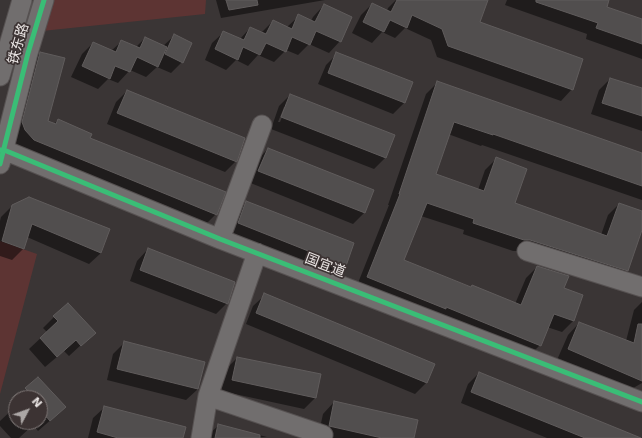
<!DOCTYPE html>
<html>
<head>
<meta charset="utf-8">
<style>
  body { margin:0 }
  #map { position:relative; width:642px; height:438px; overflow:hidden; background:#3a3535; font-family:"DejaVu Sans",sans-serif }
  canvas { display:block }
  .north { position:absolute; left:8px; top:390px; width:40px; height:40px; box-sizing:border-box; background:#3c3333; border:1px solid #817a79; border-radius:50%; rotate:49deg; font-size:11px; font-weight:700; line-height:16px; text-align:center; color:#e9e4e3 }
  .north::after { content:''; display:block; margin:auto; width:14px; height:18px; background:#aca7a6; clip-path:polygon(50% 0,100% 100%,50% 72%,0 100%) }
</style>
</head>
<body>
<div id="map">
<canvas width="642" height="438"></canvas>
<div class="north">N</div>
</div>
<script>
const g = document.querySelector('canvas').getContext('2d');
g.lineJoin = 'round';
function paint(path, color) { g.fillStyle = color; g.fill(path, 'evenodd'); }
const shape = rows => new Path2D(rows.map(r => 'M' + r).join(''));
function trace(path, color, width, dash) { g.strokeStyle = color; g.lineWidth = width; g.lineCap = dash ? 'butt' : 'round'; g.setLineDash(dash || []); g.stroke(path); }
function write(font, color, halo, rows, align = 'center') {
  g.font = font + ' "DejaVu Sans","Noto Sans SC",sans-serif'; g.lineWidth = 3.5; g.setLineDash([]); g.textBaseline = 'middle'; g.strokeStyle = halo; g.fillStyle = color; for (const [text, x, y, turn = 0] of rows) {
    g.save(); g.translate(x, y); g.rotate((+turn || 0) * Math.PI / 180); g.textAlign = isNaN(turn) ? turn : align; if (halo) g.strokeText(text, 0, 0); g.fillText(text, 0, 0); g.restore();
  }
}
paint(shape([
  [51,0,206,0,205,14,42,31],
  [0,241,37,254,0,394]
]), '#5d3433');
paint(shape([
  [216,0,325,0,221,18],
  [396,0,487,0,478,23,572,89,561,101,437,57,431,40,405,28,395,38,382,32,372,43,352,33,361,15,372,4,387,11,388,8],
  [507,0,602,0,606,7,642,20,642,59,586,39,587,34,505,5],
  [324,5,340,41,329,53,309,44,298,55,286,50,274,62,258,55,248,66,236,60,226,70,205,60,212,43,224,32,240,39,250,28,262,32,273,21,287,27,299,16,311,21,313,17],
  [174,36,182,62,171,73,157,67,146,77,130,70,118,83,108,79,98,89,71,77,82,54,93,43,111,51,122,41,136,47,145,38,163,46],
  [40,53,46,121,54,124,58,120,216,214,205,225,23,151,14,141,29,64],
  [337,54,404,103,393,114,318,84,326,65],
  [610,79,642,89,642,131,591,114,599,90],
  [437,83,642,154,642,200,482,145,481,146,448,134,435,175,478,190,485,170,496,159,514,204,601,235,608,215,619,204,642,212,642,227,627,270,616,282,519,251,513,251,463,234,464,230,421,216,403,260,515,304,526,278,537,267,563,289,582,295,573,321,562,332,547,327,540,345,529,356,356,288,389,205,388,205,426,94],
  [127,91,236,161,225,172,107,124,116,102],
  [290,95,385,158,374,169,271,129,279,106],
  [284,107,286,107,280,122,278,122],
  [268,149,364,213,353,224,248,182,257,160],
  [246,202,345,265,334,276,227,234,235,213],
  [13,205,109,229,101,253,89,264,27,237,23,249,12,260,0,256,0,221,1,217],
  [148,249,227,303,216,314,130,281,137,261],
  [265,295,426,383,415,394,246,324,253,306],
  [642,302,642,383,628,391,557,360,568,335,579,323,626,341,634,310],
  [54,317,94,333,69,356,64,351,45,367,29,349,47,332,43,328],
  [125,342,204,362,198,389,186,400,107,380,113,354],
  [237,358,315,398,304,409,221,391,226,369],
  [479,373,629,438,547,438,461,403,468,384],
  [38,378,53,418,38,431,33,425,19,438,11,438,0,426,0,421,16,406,16,422,40,422,40,398,17,398],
  [334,402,413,438,323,438,318,437,323,414],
  [105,407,182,438,88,438,93,418],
  [219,425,267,437,207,438,207,436]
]), '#0007');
const building = shape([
  [226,0,257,0,258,5,229,10,226,0],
  [397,0,488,0,480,22,583,59,573,90,448,46,442,29,412,15,407,28,390,20,384,32,363,22,372,3,391,12,397,0],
  [536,0,609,0,607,7,642,19,642,44,596,28,598,23,536,2,536,0],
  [324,4,352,17,341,42,316,31,310,45,292,37,286,52,266,43,260,55,243,47,238,60,215,49,223,31,244,40,250,27,266,34,273,20,292,29,298,14,315,22,324,4],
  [174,34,192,43,183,63,165,54,174,34],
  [145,37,167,47,158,67,137,57,130,72,115,66,110,79,82,66,93,42,116,52,121,40,140,48,145,37],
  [40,52,65,58,48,121,56,124,58,119,92,134,90,138,226,192,217,215,34,140,25,130,22,122,40,52],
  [336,52,413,82,405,103,328,73,336,52],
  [610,78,642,88,642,116,602,103,610,78],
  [437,81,642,153,642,186,493,134,493,135,454,122,436,174,484,191,496,157,527,169,515,203,607,236,619,203,642,211,642,230,628,271,530,240,524,240,473,223,474,219,427,203,404,260,471,287,472,285,521,305,537,266,569,276,564,288,583,295,574,321,554,314,541,346,446,307,446,309,367,277,400,194,399,194,437,81],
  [127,90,245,138,237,162,117,113,127,90],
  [290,94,395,135,386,158,281,117,290,94],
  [268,148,374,190,365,213,258,171,268,148],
  [29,197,110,229,101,253,32,224,24,249,2,241,12,205,29,197],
  [246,201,354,243,346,266,238,223,246,201],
  [148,248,235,282,228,304,140,270,148,248],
  [264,293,435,364,427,383,256,313,264,293],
  [68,303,96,333,81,346,76,340,57,357,40,338,58,321,53,316,68,303],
  [579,322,634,343,638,324,642,324,642,381,568,349,579,322],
  [124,341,205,362,198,389,117,369,124,341],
  [237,357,321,374,316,398,232,380,237,357],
  [479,372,641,438,585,438,471,392,479,372],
  [38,377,66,407,50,421,45,415,40,420,40,398,23,398,29,392,25,388,38,377],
  [334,401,418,420,414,438,382,438,329,426,334,401],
  [104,406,186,427,183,438,118,438,97,432,104,406],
  [218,424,260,435,260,438,215,438,218,424]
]);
paint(building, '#514e4e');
trace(building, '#605c5c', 1);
const minor = shape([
  [0,76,22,0],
  [0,150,4,150,220,239,642,402],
  [0,164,28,53,44,0],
  [220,239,262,125],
  [527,251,642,287],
  [208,396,323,435,322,438],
  [201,438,208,396,257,253]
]);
trace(minor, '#565151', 21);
trace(minor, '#716e6e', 19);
trace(shape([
  [0,150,4,150,220,239,642,402],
  [0,164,28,53,44,0]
]), '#3abd76', 5);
write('14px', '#e9e4e3', '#3c3333', [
  ["铁东路",19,44,-74],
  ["国宜道",325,266,21]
]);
</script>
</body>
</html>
